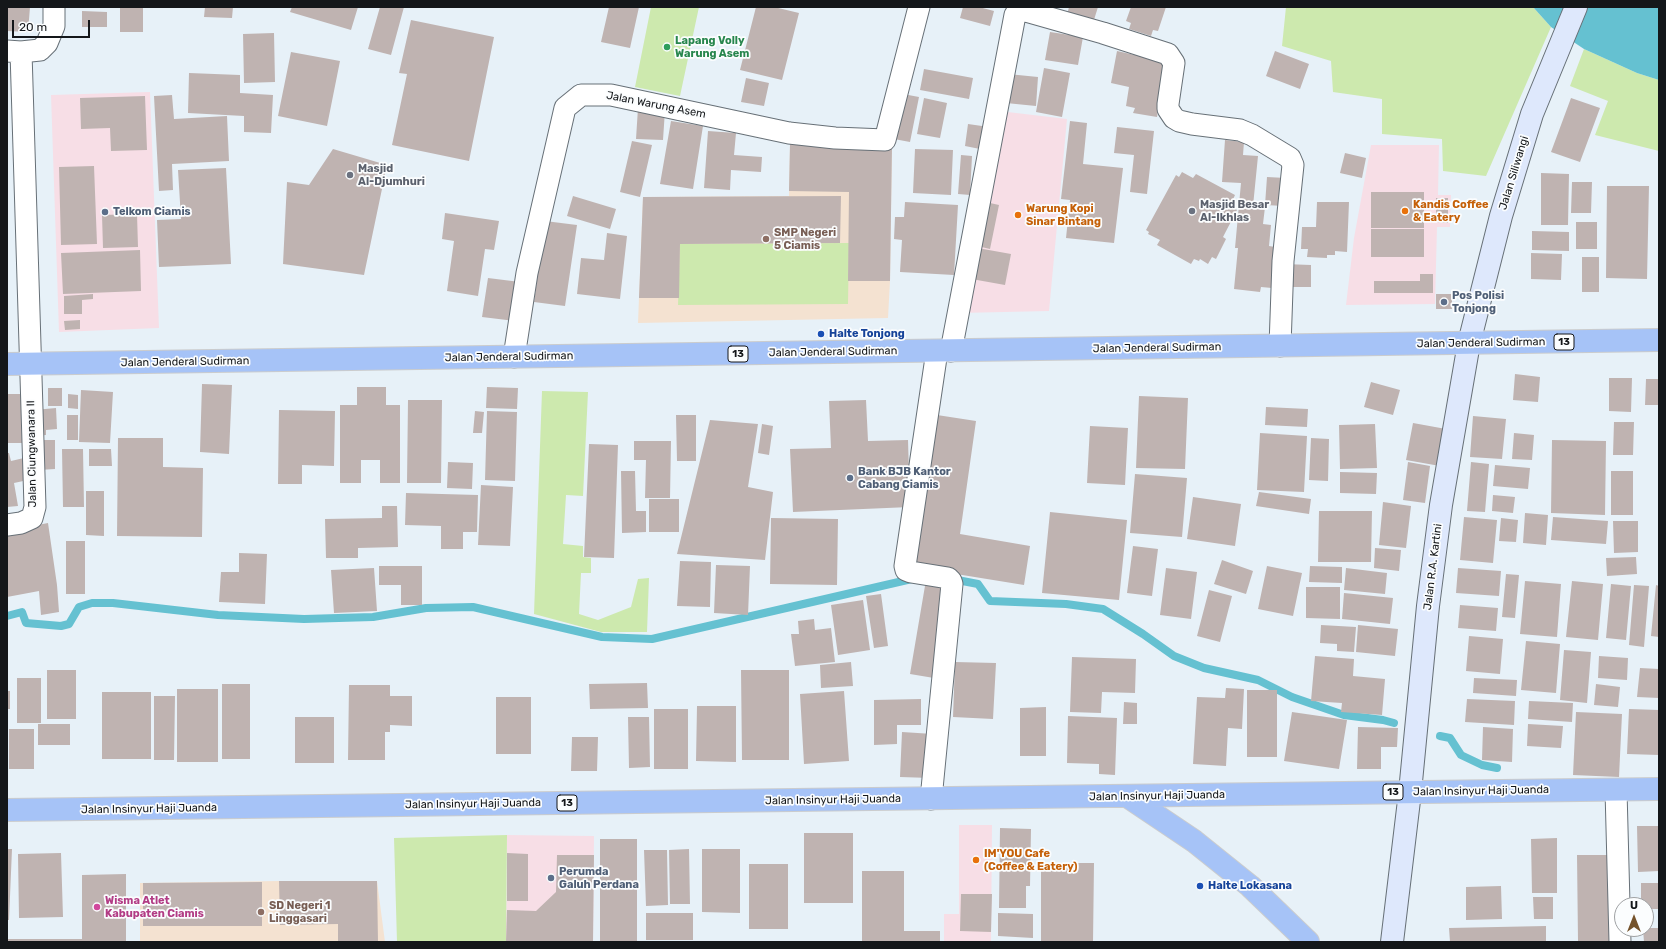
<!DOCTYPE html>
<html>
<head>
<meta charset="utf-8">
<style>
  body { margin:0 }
  #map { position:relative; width:1666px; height:949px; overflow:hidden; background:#e7f1f8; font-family:Rubik,sans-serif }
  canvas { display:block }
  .frame { position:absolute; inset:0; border:8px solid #14171a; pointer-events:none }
  .north { position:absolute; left:1614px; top:897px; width:40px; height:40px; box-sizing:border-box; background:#fbfdfe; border:1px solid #9fa1a3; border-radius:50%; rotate:0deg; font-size:11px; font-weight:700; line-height:16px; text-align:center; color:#14171a }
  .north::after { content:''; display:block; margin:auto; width:14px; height:18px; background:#75532b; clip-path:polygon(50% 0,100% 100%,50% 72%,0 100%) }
  .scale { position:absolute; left:12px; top:20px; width:78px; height:18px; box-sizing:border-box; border:2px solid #14171a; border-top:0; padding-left:5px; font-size:12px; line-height:14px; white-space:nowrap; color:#14171a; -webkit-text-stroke:3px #fbfdfe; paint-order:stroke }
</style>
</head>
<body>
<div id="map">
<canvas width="1666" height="949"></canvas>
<div class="frame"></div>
<div class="north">U</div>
<div class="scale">20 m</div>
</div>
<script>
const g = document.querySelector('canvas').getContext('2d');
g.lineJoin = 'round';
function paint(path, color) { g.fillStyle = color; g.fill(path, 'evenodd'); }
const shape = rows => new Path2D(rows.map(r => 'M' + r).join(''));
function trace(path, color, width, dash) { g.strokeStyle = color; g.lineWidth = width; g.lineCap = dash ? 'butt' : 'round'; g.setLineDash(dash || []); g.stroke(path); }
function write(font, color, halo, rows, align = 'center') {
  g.font = font + ' Rubik,sans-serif'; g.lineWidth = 3.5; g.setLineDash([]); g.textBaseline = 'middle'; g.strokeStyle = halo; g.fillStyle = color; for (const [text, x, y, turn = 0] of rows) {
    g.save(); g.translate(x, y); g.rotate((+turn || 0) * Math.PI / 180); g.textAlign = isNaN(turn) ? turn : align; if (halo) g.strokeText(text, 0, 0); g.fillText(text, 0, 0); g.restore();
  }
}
paint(shape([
  [150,92,159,328,59,332,51,95],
  [999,111,1067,119,1049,311,959,313],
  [1371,145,1439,145,1438,195,1451,195,1450,227,1437,227,1435,304,1346,305,1354,238],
  [959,825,992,825,991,942,944,942,944,914,959,914],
  [507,835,594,836,593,942,506,942]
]), '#f7dee6');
paint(shape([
  [790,144,892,145,890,281,888,318,638,323,643,197,789,196],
  [279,881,377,881,385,942,140,942,140,883]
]), '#f4e2d1');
paint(shape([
  [651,7,699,7,680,96,635,87],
  [1286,7,1533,7,1551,27,1486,176,1443,171,1442,139,1382,134,1382,99,1333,92,1331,61,1282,46],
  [1584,49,1637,73,1659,80,1659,151,1595,135,1608,101,1570,86],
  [849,243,848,304,678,305,680,244],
  [542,391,588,392,583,496,566,495,563,544,583,546,583,557,591,558,591,573,581,573,579,614,598,620,631,607,638,579,649,578,647,632,601,632,534,614],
  [507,835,506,942,397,942,394,838]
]), '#cde9ae');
paint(shape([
  [1533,7,1659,7,1659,80,1637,73,1584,49,1551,27]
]), '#65c1d1');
trace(shape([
  [952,579,978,584,990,601,1066,604,1103,609,1143,634,1174,656,1204,668,1258,680,1292,697,1344,715,1383,720,1394,723],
  [7,616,22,612,26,623,61,626,69,624,79,607,92,603,113,603,218,615,304,619,373,617,426,608,473,607,602,637,652,639,916,578],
  [1440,736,1450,738,1461,755,1482,765,1497,768]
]), '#65c1d1', 8);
paint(shape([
  [7,7,30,7,28,32,7,31],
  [120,7,143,7,143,32,120,32],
  [205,7,233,7,232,18,204,17],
  [292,7,358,7,351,30,290,12],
  [380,7,404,7,391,55,368,49],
  [609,7,639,7,630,48,601,42],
  [756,7,774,7,799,13,782,80,740,70],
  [963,7,979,7,994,11,990,26,960,18],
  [1069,7,1098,7,1093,23,1067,15],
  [1131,7,1166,7,1158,31,1153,30,1151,36,1129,29,1131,23,1126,21],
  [82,11,107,12,107,27,82,27],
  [411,20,494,37,469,161,392,145,407,74,399,73],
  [1050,32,1083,37,1078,65,1045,60],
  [274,33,275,82,244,83,243,34],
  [1117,51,1135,55,1136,52,1168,58,1157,117,1133,113,1135,108,1126,106,1129,87,1111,83],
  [1275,51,1309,64,1300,89,1266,76],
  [291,52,340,61,327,126,278,116],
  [1044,68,1070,73,1062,117,1036,112],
  [924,69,973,78,969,99,920,90],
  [189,73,240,75,240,93,273,95,271,133,244,132,244,116,188,113],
  [1008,74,1038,77,1036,106,1006,103],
  [746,78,769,83,764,106,741,102],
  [903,94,919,97,910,142,894,139],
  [172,95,174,119,227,116,229,161,172,164,173,190,159,191,154,96],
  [145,96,147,150,111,151,110,128,81,129,80,98],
  [924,98,947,103,940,138,917,134],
  [1571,98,1600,108,1580,162,1551,152],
  [638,108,665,110,663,140,636,139],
  [671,121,703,126,693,189,660,184],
  [1070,121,1087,123,1083,164,1123,168,1114,243,1066,238,1070,200,1061,199],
  [968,124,989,127,985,150,965,146],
  [1117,127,1154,131,1147,194,1130,192,1134,155,1114,153],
  [708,131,736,133,734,155,762,157,761,172,731,170,730,190,704,188],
  [1225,140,1244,142,1243,155,1258,156,1253,206,1265,207,1263,224,1271,225,1269,246,1275,247,1272,288,1261,287,1260,292,1234,289,1238,248,1235,248,1241,183,1222,182],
  [632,141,652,145,640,197,620,192],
  [790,144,892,145,890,281,848,281,849,192,789,191],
  [333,149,387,165,364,275,283,264,287,182,309,185],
  [915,149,953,150,951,195,913,193],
  [1345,153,1366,158,1362,178,1340,173],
  [961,155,972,156,970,195,958,194],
  [94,166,97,244,61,245,59,167],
  [226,168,231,264,159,267,157,220,181,219,178,170],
  [1182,172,1193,178,1196,174,1235,195,1230,206,1237,210,1223,237,1226,239,1216,259,1212,257,1208,264,1200,259,1199,261,1194,259,1191,264,1157,245,1160,240,1148,234,1149,232,1146,230,1176,175,1179,177],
  [1541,173,1569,174,1568,225,1541,225],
  [1267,177,1286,178,1284,206,1265,205],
  [1572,182,1592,182,1591,213,1571,213],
  [1607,186,1649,186,1647,279,1606,278],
  [1371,192,1424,192,1424,228,1371,228],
  [573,196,616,209,610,229,567,216],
  [841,196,840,243,680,244,679,298,639,298,643,197],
  [1436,198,1448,198,1448,223,1436,222],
  [981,201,999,205,990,249,973,245],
  [905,202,958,205,954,275,900,272,902,240,894,239,895,217,904,217],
  [1317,202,1349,202,1347,252,1335,251,1335,255,1327,255,1327,258,1307,257,1308,249,1301,249,1302,227,1316,227],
  [445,213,499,221,494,250,485,249,478,296,447,291,454,241,442,239],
  [137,214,138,247,103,248,102,215],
  [545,221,577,225,565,306,534,302],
  [1576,222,1597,222,1597,249,1576,249],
  [1371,229,1424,229,1424,257,1371,257],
  [1532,231,1569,232,1569,251,1532,250],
  [607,233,627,236,620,299,577,294,581,258,604,260],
  [972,247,1011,254,1005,285,966,278],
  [140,250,141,291,63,294,61,253],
  [1531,253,1562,254,1561,280,1531,279],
  [1582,257,1599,257,1599,292,1582,292],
  [1284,264,1311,265,1311,287,1284,287],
  [1420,274,1433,274,1433,293,1374,293,1374,281,1420,281],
  [488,278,520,282,515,321,482,317],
  [93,294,93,299,82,300,82,314,64,314,64,296],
  [1436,294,1452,294,1452,309,1436,309],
  [80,320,80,329,65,330,64,321],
  [1515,374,1540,377,1538,402,1513,400],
  [1609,378,1632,378,1631,412,1609,411],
  [1646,379,1659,379,1659,405,1645,405],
  [1371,382,1400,390,1393,415,1364,407],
  [202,384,232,385,229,454,200,452],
  [357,387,386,387,386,405,400,405,400,483,380,483,380,460,361,460,361,483,340,483,340,405,357,405],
  [487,387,518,388,517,409,486,408],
  [48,388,62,388,62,406,48,406],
  [81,390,113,392,110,443,79,442],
  [7,394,21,394,22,443,7,443],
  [68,394,78,395,78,409,68,408],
  [1139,396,1188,398,1185,469,1136,468],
  [408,400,442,400,441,483,407,483],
  [866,400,868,441,908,440,910,507,793,512,790,449,831,448,829,401],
  [1266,407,1308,409,1307,427,1265,425],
  [56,408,57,429,46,430,46,435,35,436,34,410],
  [279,410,335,411,334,466,302,465,302,484,278,484],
  [475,411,484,412,482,433,473,433],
  [487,411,517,412,515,481,485,480],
  [67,415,78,415,78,440,67,440],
  [676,415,696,415,696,461,677,461],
  [937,415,976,421,960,534,1030,546,1024,585,913,567],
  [1473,416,1506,419,1502,459,1470,457],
  [710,420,758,424,748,487,773,492,765,560,677,554],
  [1614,422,1634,422,1633,455,1613,455],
  [1413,423,1446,429,1440,466,1406,460],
  [762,424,773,426,769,455,758,453],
  [1375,424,1377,468,1340,469,1339,425],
  [1090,426,1128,428,1125,485,1087,483],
  [1260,433,1307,436,1304,492,1257,490],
  [1514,433,1534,435,1532,460,1512,459],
  [118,438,163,438,163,467,203,468,202,537,117,536],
  [1311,438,1329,439,1328,481,1309,480],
  [39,440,55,440,55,469,39,470],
  [1552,440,1606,441,1605,515,1551,513],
  [634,441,671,441,670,498,645,498,646,460,634,460],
  [589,444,618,445,614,558,584,557],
  [62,449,83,449,84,507,63,507],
  [89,449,111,449,112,466,89,466],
  [7,453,9,453,11,461,24,458,28,480,14,483,18,506,7,507],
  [448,462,473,463,472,489,447,488],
  [1408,462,1430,466,1425,503,1403,500],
  [1471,462,1489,464,1485,512,1467,511],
  [1495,465,1530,468,1528,489,1493,486],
  [621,471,635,471,636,511,646,511,646,532,622,533],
  [1611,471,1633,471,1633,515,1611,515],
  [1340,472,1377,473,1376,494,1340,493],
  [1135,474,1187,478,1182,537,1130,533],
  [481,485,513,487,510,546,478,545],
  [86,491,104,491,104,536,86,535],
  [1259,492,1311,499,1309,514,1256,506],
  [406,493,478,495,477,532,463,532,463,549,441,549,441,526,405,525],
  [1493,495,1515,497,1513,513,1492,511],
  [1193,497,1241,504,1235,546,1187,539],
  [649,499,679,499,679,532,649,532],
  [1383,502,1411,506,1406,548,1379,545],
  [382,506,397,506,398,547,358,548,358,558,326,558,325,519,382,518],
  [1319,511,1372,511,1371,562,1318,562],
  [1050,512,1127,520,1119,600,1042,593],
  [1525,513,1548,515,1546,545,1523,543],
  [1464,517,1497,520,1493,563,1460,560],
  [1553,517,1608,521,1606,544,1551,540],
  [771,518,838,519,837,585,770,584],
  [1501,518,1518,520,1516,542,1499,541],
  [1613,521,1638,521,1638,552,1614,553],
  [48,523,57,585,59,612,41,615,39,591,7,597,7,531],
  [66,541,85,541,85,594,66,594],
  [1133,546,1158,549,1152,596,1127,593],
  [1375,548,1401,550,1399,571,1374,568],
  [239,553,267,554,265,604,219,602,221,572,239,572],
  [1636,557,1637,574,1607,576,1606,558],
  [1222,560,1253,571,1246,594,1214,584],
  [680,561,711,562,710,607,677,606],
  [716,565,750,566,748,615,714,613],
  [379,566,422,566,422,605,401,605,401,585,379,585],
  [1267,566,1302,573,1293,616,1258,609],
  [1310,566,1342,567,1342,583,1309,582],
  [374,568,377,611,334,613,331,570],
  [1166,568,1197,572,1191,619,1160,615],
  [1346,568,1387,573,1385,594,1344,590],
  [1458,568,1501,571,1499,596,1456,593],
  [1506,574,1519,575,1515,618,1502,617],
  [926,580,950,584,934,678,910,674],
  [1525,581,1561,584,1557,637,1520,634],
  [1572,581,1603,584,1598,640,1566,637],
  [1611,584,1631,586,1626,640,1606,638],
  [1634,585,1649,586,1644,647,1629,645],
  [1656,585,1659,586,1659,637,1651,636],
  [1306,587,1340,587,1340,619,1306,618],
  [1209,590,1232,596,1220,642,1197,636],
  [1344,593,1393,598,1390,624,1342,619],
  [881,594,888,646,874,648,866,596],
  [863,600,870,650,838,655,831,605],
  [1460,605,1498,608,1496,631,1458,628],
  [814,619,815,630,831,628,835,662,795,666,791,634,799,634,798,621],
  [1321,625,1356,627,1354,652,1337,651,1337,644,1320,643],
  [1358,625,1398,629,1395,656,1356,652],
  [1469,636,1503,639,1500,674,1466,671],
  [1526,641,1560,644,1556,693,1521,690],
  [1564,650,1591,652,1587,703,1560,700],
  [1315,656,1354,659,1353,676,1385,679,1382,715,1341,712,1342,703,1311,701],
  [1599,656,1628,658,1627,680,1598,678],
  [1072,657,1136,659,1135,693,1102,692,1101,713,1070,712],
  [851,662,853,686,821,688,820,665],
  [955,662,996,663,993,719,953,717],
  [1640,668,1659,669,1659,698,1637,697],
  [47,670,76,670,76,719,47,719],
  [741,670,789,670,789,760,742,760],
  [17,678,41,678,41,723,17,723],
  [1474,678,1517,680,1516,696,1473,693],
  [647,683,648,708,590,709,589,684],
  [222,684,250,684,250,759,222,759],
  [1596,684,1620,687,1618,707,1594,705],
  [349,685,390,685,390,696,412,696,412,726,390,725,390,732,385,732,385,760,348,760],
  [1226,688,1244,689,1242,729,1228,728,1226,766,1193,764,1197,697,1225,698],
  [177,689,218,689,218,762,177,762],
  [1247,690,1277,690,1277,757,1247,757],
  [7,691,10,691,10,709,7,709],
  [844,691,849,761,804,764,800,694],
  [102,692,151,692,151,759,102,759],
  [154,696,175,696,174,760,154,760],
  [496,697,531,697,531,754,496,754],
  [921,699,921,725,897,725,897,744,874,745,874,700],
  [1467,699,1515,701,1514,725,1465,722],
  [1529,701,1573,703,1572,722,1528,719],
  [1124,702,1137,703,1137,724,1123,724],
  [697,706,736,706,736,762,696,761],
  [1046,707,1046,756,1020,756,1020,708],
  [654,709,688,709,688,769,654,769],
  [1629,709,1659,710,1659,755,1627,754],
  [1292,712,1347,720,1339,769,1284,761],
  [1576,712,1622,714,1619,777,1573,775],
  [1068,716,1117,718,1115,775,1099,774,1099,764,1067,763],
  [295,717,334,717,334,763,295,763],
  [628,717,649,717,650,767,629,768],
  [38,724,70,724,70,745,38,745],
  [1528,724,1563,726,1561,748,1527,746],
  [1358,727,1398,728,1397,747,1381,747,1381,769,1357,769],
  [1483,727,1513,729,1512,762,1482,760],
  [9,729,34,729,34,769,9,769],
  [902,732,933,734,931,778,900,777],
  [572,737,598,737,597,771,571,771],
  [1637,826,1659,826,1659,871,1638,872],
  [1000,828,1031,829,1030,886,1026,886,1026,908,999,908],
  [804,833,853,833,853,903,804,903],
  [1557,838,1557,893,1532,893,1531,839],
  [600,839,637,839,637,942,600,942],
  [7,849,12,849,9,920,7,920],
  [689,849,690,904,670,904,669,850],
  [702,849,740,849,740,913,702,912],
  [644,850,667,850,668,905,646,906],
  [61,853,63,917,19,918,18,854],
  [507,853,528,854,528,901,507,901],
  [557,855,594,855,593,942,506,942,507,910,536,911,556,892],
  [1577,855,1615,855,1615,941,1578,941],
  [1041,863,1094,863,1093,942,1041,942],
  [749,864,788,864,788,929,749,929],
  [862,871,904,871,904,931,940,931,940,942,862,942],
  [126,874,126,942,8,942,8,939,82,939,82,875],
  [279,881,377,881,378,942,338,942,338,924,280,925],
  [262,882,262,926,143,926,143,883],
  [1641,883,1659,883,1659,909,1646,909,1646,905,1641,905],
  [1501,886,1502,919,1466,920,1466,887],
  [961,894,992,894,991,932,960,931],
  [1533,897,1553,897,1553,919,1534,919],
  [646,913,693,913,693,940,646,940],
  [998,913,1033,914,1033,938,998,936],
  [1546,926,1546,942,1450,942,1449,928],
  [1646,928,1659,928,1659,942,1644,942,1643,929]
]), '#bfb3b1');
const minor = shape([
  [1021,7,1029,12,1103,33,1168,54,1174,63,1168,104,1168,109,1174,118,1179,121,1192,124,1240,130,1252,135,1290,158,1293,165,1283,261,1280,346],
  [7,51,21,52,35,507,32,518,21,523,7,525],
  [21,52,40,50,47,43,54,26,54,7],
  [951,351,1015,15,1021,7],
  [514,357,527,273,565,108,581,95,611,95,789,133,835,138,885,140,919,7],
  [1616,790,1620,942],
  [931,799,952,584,951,581,948,578,911,572,906,570,905,566,937,351]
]);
const secondary = shape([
  [1392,942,1410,792,1428,606,1441,505,1469,343,1501,216,1532,114,1576,7]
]);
const trunk = shape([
  [7,364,1659,340],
  [1127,796,1194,841,1250,886,1308,942],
  [7,810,1659,789]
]);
trace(minor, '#677077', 23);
trace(secondary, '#677077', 24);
trace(trunk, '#cbcccd', 24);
trace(minor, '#fff', 21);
trace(secondary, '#dee8fc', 22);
trace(trunk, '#a6c3f7', 22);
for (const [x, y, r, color] of [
  [667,47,4,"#2e9e5b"],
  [350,175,4,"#6b7280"],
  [1192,211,4,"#6b7280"],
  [1405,211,4,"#e8710a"],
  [105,212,4,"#5c6f8a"],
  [1018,215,4,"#e8710a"],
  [766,239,4,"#8d6e63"],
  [1444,302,4,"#5c6f8a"],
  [821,334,4,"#1a4fb4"],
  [850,478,4,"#5c6f8a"],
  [976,860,4,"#e8710a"],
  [551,878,4,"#5c6f8a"],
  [1200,886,4,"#1a4fb4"],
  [97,907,4,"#d1479c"],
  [261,912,4,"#8d6e63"]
]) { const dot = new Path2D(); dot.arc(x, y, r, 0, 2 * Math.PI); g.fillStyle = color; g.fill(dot); trace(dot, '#fbfdfe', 1.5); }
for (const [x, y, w] of [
  [1564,342,20],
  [738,354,20],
  [1393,792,20],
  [567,803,20]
]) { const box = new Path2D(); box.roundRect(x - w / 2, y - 8, w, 16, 3); g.fillStyle = '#fbfdfe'; g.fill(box); trace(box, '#14171a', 1); }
write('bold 10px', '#14171a', null, [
  ["13",1564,342],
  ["13",738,354],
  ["13",1393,792],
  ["13",567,803]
]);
write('bold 11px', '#27864d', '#fbfdfe', [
  ["Lapang Volly",675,41],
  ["Warung Asem",675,54]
], 'left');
write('11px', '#14171a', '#fbfdfe', [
  ["Jalan Warung Asem",656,105,11],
  ["Jalan Siliwangi",1514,173,-73],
  ["Jalan Jenderal Sudirman",1481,343,-1],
  ["Jalan Jenderal Sudirman",1157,348,-1],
  ["Jalan Jenderal Sudirman",833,352,-1],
  ["Jalan Jenderal Sudirman",509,357,-1],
  ["Jalan Jenderal Sudirman",185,362,-1],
  ["Jalan Ciungwanara II",32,454,-91],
  ["Jalan R.A. Kartini",1433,567,-83],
  ["Jalan Insinyur Haji Juanda",1481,791,-1],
  ["Jalan Insinyur Haji Juanda",1157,796,-1],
  ["Jalan Insinyur Haji Juanda",833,800,-1],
  ["Jalan Insinyur Haji Juanda",473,804,-1],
  ["Jalan Insinyur Haji Juanda",149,809,-1]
]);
write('bold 11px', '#5b616d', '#fbfdfe', [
  ["Masjid",358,169],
  ["Al-Djumhuri",358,182],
  ["Masjid Besar",1200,205],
  ["Al-Ikhlas",1200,218]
], 'left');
write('bold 11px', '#c56008', '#fbfdfe', [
  ["Kandis Coffee",1413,205],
  ["& Eatery",1413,218],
  ["Warung Kopi",1026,209],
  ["Sinar Bintang",1026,222],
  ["IM'YOU Cafe",984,854],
  ["(Coffee & Eatery)",984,867]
], 'left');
write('bold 11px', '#4e5e75', '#fbfdfe', [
  ["Telkom Ciamis",113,212],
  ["Pos Polisi",1452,296],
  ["Tonjong",1452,309],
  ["Bank BJB Kantor",858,472],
  ["Cabang Ciamis",858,485],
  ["Perumda",559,872],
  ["Galuh Perdana",559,885]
], 'left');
write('bold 11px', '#785e54', '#fbfdfe', [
  ["SMP Negeri",774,233],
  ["5 Ciamis",774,246],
  ["SD Negeri 1",269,906],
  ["Linggasari",269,919]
], 'left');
write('bold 11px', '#164399', '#fbfdfe', [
  ["Halte Tonjong",829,334],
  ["Halte Lokasana",1208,886]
], 'left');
write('bold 11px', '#b23c85', '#fbfdfe', [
  ["Wisma Atlet",105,901],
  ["Kabupaten Ciamis",105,914]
], 'left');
</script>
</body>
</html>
